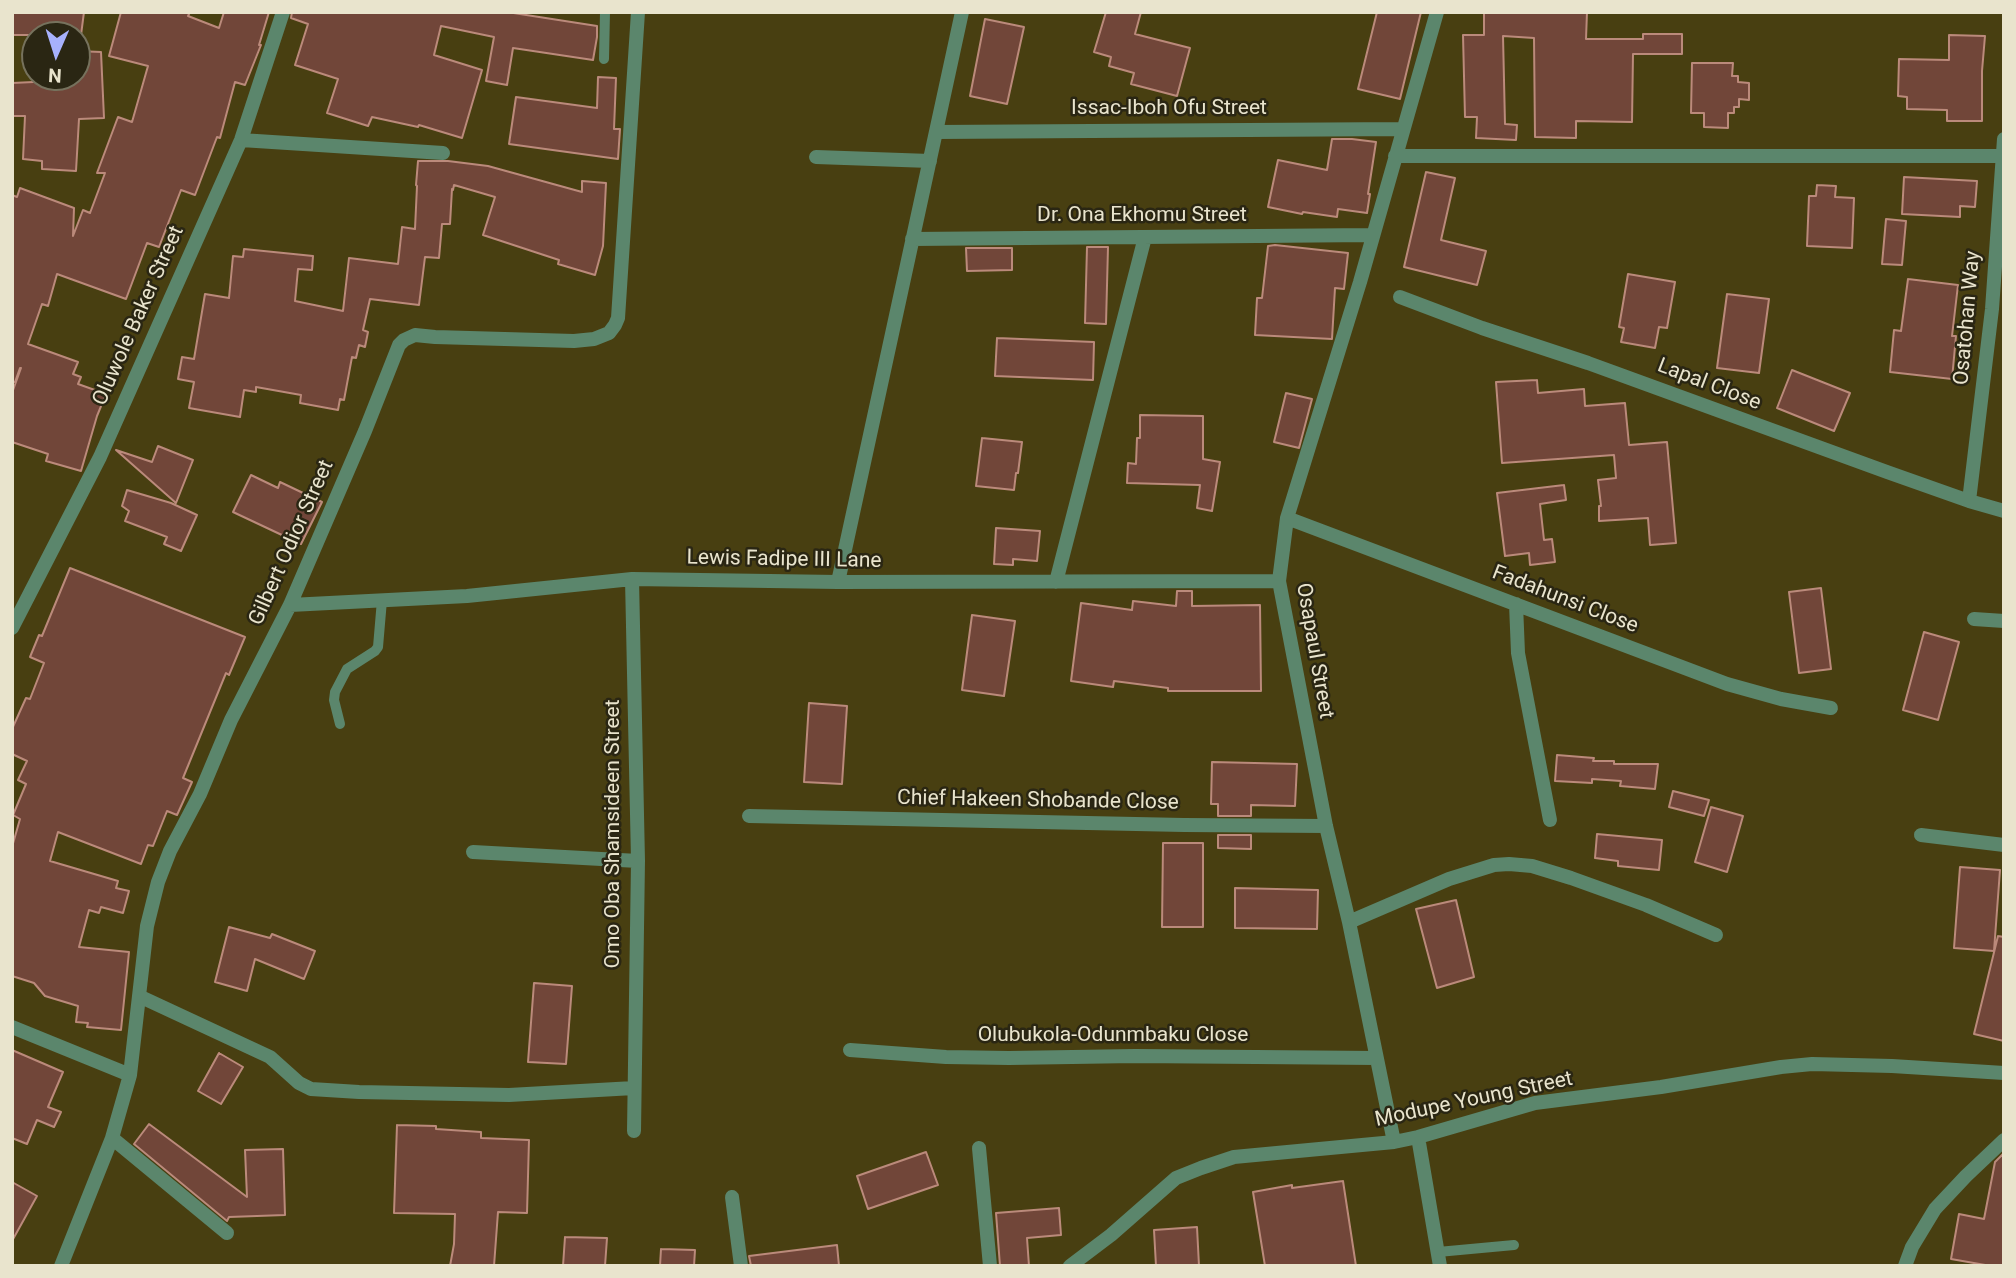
<!DOCTYPE html>
<html>
<head>
<meta charset="utf-8">
<style>
  body { margin:0 }
  #map { position:relative; width:2016px; height:1278px; overflow:hidden; background:#483f11; font-family:Roboto,sans-serif }
  canvas { display:block }
  .frame { position:absolute; inset:0; border:14px solid #e9e4cd; pointer-events:none }
  .north { position:absolute; left:21px; top:21px; width:70px; height:70px; box-sizing:border-box; background:#2a2613; border:2px solid #76725d; border-radius:50%; rotate:183deg; font-size:19px; font-weight:700; line-height:28px; text-align:center; color:#e9e4cd }
  .north::after { content:''; display:block; margin:auto; width:24px; height:32px; background:#a7b1fc; clip-path:polygon(50% 0,100% 100%,50% 72%,0 100%) }
</style>
</head>
<body>
<div id="map">
<canvas width="2016" height="1278"></canvas>
<div class="frame"></div>
<div class="north">N</div>
</div>
<script>
const g = document.querySelector('canvas').getContext('2d');
g.lineJoin = 'round';
function paint(path, color) { g.fillStyle = color; g.fill(path, 'evenodd'); }
const shape = rows => new Path2D(rows.map(r => 'M' + r).join(''));
function trace(path, color, width, dash) { g.strokeStyle = color; g.lineWidth = width; g.lineCap = dash ? 'butt' : 'round'; g.setLineDash(dash || []); g.stroke(path); }
function write(font, color, halo, rows, align = 'center') {
  g.font = font + ' Roboto,sans-serif'; g.lineWidth = 5; g.setLineDash([]); g.textBaseline = 'middle'; g.strokeStyle = halo; g.fillStyle = color; for (const [text, x, y, turn = 0] of rows) {
    g.save(); g.translate(x, y); g.rotate((+turn || 0) * Math.PI / 180); g.textAlign = isNaN(turn) ? turn : align; if (halo) g.strokeText(text, 0, 0); g.fillText(text, 0, 0); g.restore();
  }
}
const building = shape([
  [12,12,84,12,81,35,12,35,12,12],
  [121,12,190,12,188,16,219,28,224,12,269,12,259,45,261,45,245,85,235,82,220,138,217,137,195,195,181,190,159,247,147,243,126,299,57,274,48,306,42,304,28,344,78,362,73,374,81,377,78,384,106,394,97,416,81,471,46,461,48,454,12,442,12,393,21,368,20,368,15,382,12,382,12,195,17,197,20,188,74,208,73,236,83,210,90,213,105,173,97,173,118,117,132,122,148,66,109,56,121,12],
  [292,12,507,12,597,26,597,37,593,60,513,48,507,85,486,81,494,37,441,26,434,55,482,70,462,138,419,125,418,127,372,117,368,126,327,113,338,79,295,65,308,24,291,18,292,12],
  [1106,12,1141,12,1135,34,1190,48,1177,96,1131,84,1134,73,1109,66,1111,57,1094,52,1106,12],
  [1377,12,1421,12,1400,99,1358,89,1377,12],
  [1484,12,1587,12,1586,39,1643,39,1643,34,1682,34,1682,54,1633,54,1632,122,1576,121,1576,138,1535,137,1534,38,1503,36,1505,124,1517,125,1516,140,1476,138,1477,117,1465,117,1463,35,1484,35,1484,12],
  [985,19,1024,27,1007,104,970,96,985,19],
  [1949,35,1985,36,1982,71,1982,121,1947,121,1947,110,1907,109,1907,97,1898,96,1899,59,1949,60,1949,35],
  [77,51,101,52,104,118,79,119,76,171,42,169,42,161,23,159,25,116,12,116,12,83,77,80,77,51],
  [1692,63,1733,63,1732,76,1738,76,1738,82,1749,83,1749,100,1739,99,1739,107,1734,107,1734,113,1728,113,1728,128,1704,127,1704,113,1691,113,1692,63],
  [598,77,616,78,614,129,620,129,618,159,509,144,516,97,597,108,598,77],
  [1332,139,1352,139,1376,142,1368,194,1370,194,1367,213,1338,209,1337,217,1303,212,1302,214,1268,207,1278,160,1327,170,1332,139],
  [418,161,448,161,488,166,582,192,582,181,606,183,603,246,595,275,558,264,559,260,483,235,495,197,454,185,453,190,452,189,450,224,442,224,439,258,425,257,419,305,370,299,363,330,368,332,365,347,359,345,356,358,352,357,344,400,340,399,338,410,300,403,301,395,256,387,256,392,244,390,240,417,189,408,194,382,178,379,182,357,194,359,205,294,229,298,233,256,243,257,244,249,313,256,312,270,298,269,295,301,343,311,349,258,398,264,402,227,415,229,417,186,416,185,418,161],
  [1426,172,1455,178,1441,240,1486,251,1477,285,1404,267,1426,172],
  [1904,177,1977,181,1975,207,1960,206,1960,217,1902,214,1904,177],
  [1817,185,1836,186,1835,197,1854,198,1852,248,1807,246,1809,196,1816,196,1817,185],
  [1886,219,1906,221,1902,265,1882,264,1886,219],
  [1275,245,1348,253,1344,289,1335,288,1332,339,1255,335,1257,298,1262,298,1268,246,1275,245],
  [1087,247,1108,247,1106,324,1085,323,1087,247],
  [966,248,1012,248,1012,270,967,271,966,248],
  [1628,274,1675,282,1667,328,1659,327,1655,348,1621,342,1624,328,1619,327,1628,274],
  [1908,279,1958,285,1952,336,1956,336,1952,379,1890,372,1894,330,1901,331,1908,279],
  [1727,294,1769,299,1759,373,1717,368,1727,294],
  [997,338,1094,342,1093,380,995,376,997,338],
  [1792,370,1850,393,1834,431,1777,408,1792,370],
  [1537,380,1538,393,1584,389,1585,406,1625,403,1629,445,1667,442,1676,543,1650,545,1648,518,1599,521,1599,506,1601,506,1598,480,1616,478,1614,455,1502,463,1496,382,1537,380],
  [1286,393,1312,399,1299,448,1274,442,1286,393],
  [1140,415,1203,416,1203,459,1220,462,1212,511,1197,508,1200,485,1127,483,1128,463,1136,464,1137,438,1140,438,1140,415],
  [982,438,1022,442,1018,473,1016,473,1014,490,976,486,982,438],
  [158,446,193,460,176,503,116,450,152,462,158,446],
  [251,475,278,488,280,482,322,502,301,544,233,512,251,475],
  [1564,485,1566,500,1540,504,1544,540,1552,539,1555,562,1530,565,1529,553,1505,556,1497,493,1564,485],
  [127,490,171,503,197,515,181,551,164,544,167,537,125,521,129,511,122,506,127,490],
  [996,528,1040,531,1037,561,1013,559,1013,565,994,564,996,528],
  [70,568,245,637,229,675,226,673,183,778,192,782,177,815,167,811,153,846,148,845,141,864,58,832,50,861,118,881,116,888,129,891,123,913,101,907,99,913,89,910,79,947,129,952,121,1030,87,1027,88,1023,76,1022,78,1006,45,996,34,983,12,976,12,847,20,819,13,815,26,784,18,780,27,761,12,754,12,729,26,698,30,699,44,663,30,657,39,635,42,636,70,568],
  [1821,588,1831,669,1799,673,1789,592,1821,588],
  [1177,591,1192,591,1192,606,1260,605,1261,691,1168,691,1168,688,1114,681,1113,687,1071,681,1081,603,1132,610,1133,601,1176,606,1177,591],
  [972,615,1015,621,1004,696,962,690,972,615],
  [1924,632,1959,642,1938,720,1903,710,1924,632],
  [809,703,847,706,842,784,804,782,809,703],
  [1557,755,1594,758,1593,761,1614,761,1614,764,1658,764,1655,789,1620,786,1621,781,1592,779,1592,783,1555,781,1557,755],
  [1212,762,1297,764,1295,806,1251,805,1251,816,1218,816,1218,804,1211,804,1212,762],
  [1673,791,1709,800,1704,816,1669,807,1673,791],
  [1711,807,1743,816,1727,872,1695,862,1711,807],
  [1597,834,1662,840,1659,870,1618,866,1618,861,1595,858,1597,834],
  [1218,835,1251,835,1251,849,1218,848,1218,835],
  [1163,843,1203,843,1203,927,1162,927,1163,843],
  [1960,867,2000,870,1994,951,1954,948,1960,867],
  [1235,888,1318,890,1317,929,1235,928,1235,888],
  [1456,900,1474,977,1437,988,1416,909,1456,900],
  [229,927,270,938,272,934,315,951,304,979,255,959,247,991,215,982,229,927],
  [1998,936,2004,937,2004,1041,1974,1034,1998,936],
  [534,983,572,986,566,1064,528,1062,534,983],
  [12,1050,63,1072,48,1107,61,1112,54,1127,37,1120,27,1144,12,1138,12,1050],
  [219,1053,243,1067,221,1104,198,1091,219,1053],
  [149,1124,247,1197,245,1150,283,1149,285,1215,229,1217,227,1221,134,1144,149,1124],
  [397,1125,436,1126,436,1129,481,1132,481,1138,529,1140,527,1213,498,1212,494,1266,450,1266,454,1244,455,1214,394,1213,397,1125],
  [926,1152,938,1185,868,1209,857,1176,926,1152],
  [2003,1154,2004,1266,1991,1266,1951,1259,1959,1214,1984,1219,1995,1162,2003,1154],
  [1343,1181,1356,1266,1265,1266,1253,1192,1292,1185,1292,1188,1343,1181],
  [12,1182,37,1196,12,1241,12,1182],
  [1059,1208,1061,1235,1027,1238,1029,1266,1000,1266,996,1213,1059,1208],
  [1197,1227,1199,1266,1156,1266,1154,1230,1197,1227],
  [565,1237,607,1238,605,1266,563,1266,565,1237],
  [837,1245,839,1266,751,1266,749,1256,837,1245],
  [661,1249,695,1250,694,1266,660,1266,661,1249]
]);
paint(building, '#714639');
trace(building, '#bb8a7b', 2);
trace(shape([
  [604,59,605,12],
  [340,724,334,700,335,692,347,669,375,651,378,647,382,600],
  [1438,1252,1514,1245]
]), '#5b866c', 10);
trace(shape([
  [936,132,1403,129],
  [241,140,443,153],
  [1395,156,2002,156],
  [816,157,930,161],
  [912,239,1372,235],
  [1400,297,1482,328,1588,363,1887,472,1969,501,2004,511],
  [1969,501,1992,309,2004,139],
  [1287,518,1727,684,1781,699,1831,708],
  [632,579,638,861,634,1131],
  [838,582,962,12],
  [1056,582,1145,237],
  [1516,604,1518,653,1550,820],
  [290,605,467,596,632,579,838,582,1279,581],
  [1974,619,2004,621],
  [12,628,100,457,241,140,283,12],
  [749,816,1184,825,1326,826],
  [1921,835,2004,845],
  [473,852,638,861],
  [1349,922,1449,879,1494,865,1509,864,1532,866,1571,878,1646,905,1716,935],
  [141,997,270,1057,299,1083,311,1089,359,1092,509,1095,634,1088],
  [12,1027,130,1075],
  [850,1050,946,1057,1009,1058,1135,1056,1376,1058],
  [1418,1137,1440,1266],
  [112,1138,227,1233],
  [1394,1142,1349,922,1326,826,1279,581,1287,518,1360,282,1437,12],
  [979,1148,990,1266],
  [732,1197,741,1266],
  [61,1266,112,1138,130,1075,147,926,158,882,170,851,200,794,231,720,290,605,365,431,399,345,404,340,415,335,435,337,574,341,594,339,609,333,615,325,618,318,638,12],
  [1070,1266,1111,1235,1176,1178,1201,1168,1234,1157,1394,1142,1418,1137,1535,1103,1661,1087,1781,1067,1812,1064,1892,1066,2004,1073],
  [1905,1266,1912,1247,1935,1209,1966,1176,2004,1140]
]), '#5b866c', 14);
write('21px', '#e9e4cd', '#2a2613', [
  ["Issac-Iboh Ofu Street",1169,109],
  ["Dr. Ona Ekhomu Street",1142,216],
  ["Oluwole Baker Street",139,316,-66],
  ["Osatohan Way",1968,318,-85],
  ["Lapal Close",1709,385,21],
  ["Gilbert Odior Street",292,543,-66],
  ["Lewis Fadipe III Lane",784,560,1],
  ["Fadahunsi Close",1565,600,21],
  ["Osapaul Street",1314,651,80],
  ["Chief Hakeen Shobande Close",1038,801,1],
  ["Omo Oba Shamsideen Street",614,834,-90],
  ["Olubukola-Odunmbaku Close",1113,1036],
  ["Modupe Young Street",1474,1100,-12]
]);
</script>
</body>
</html>
